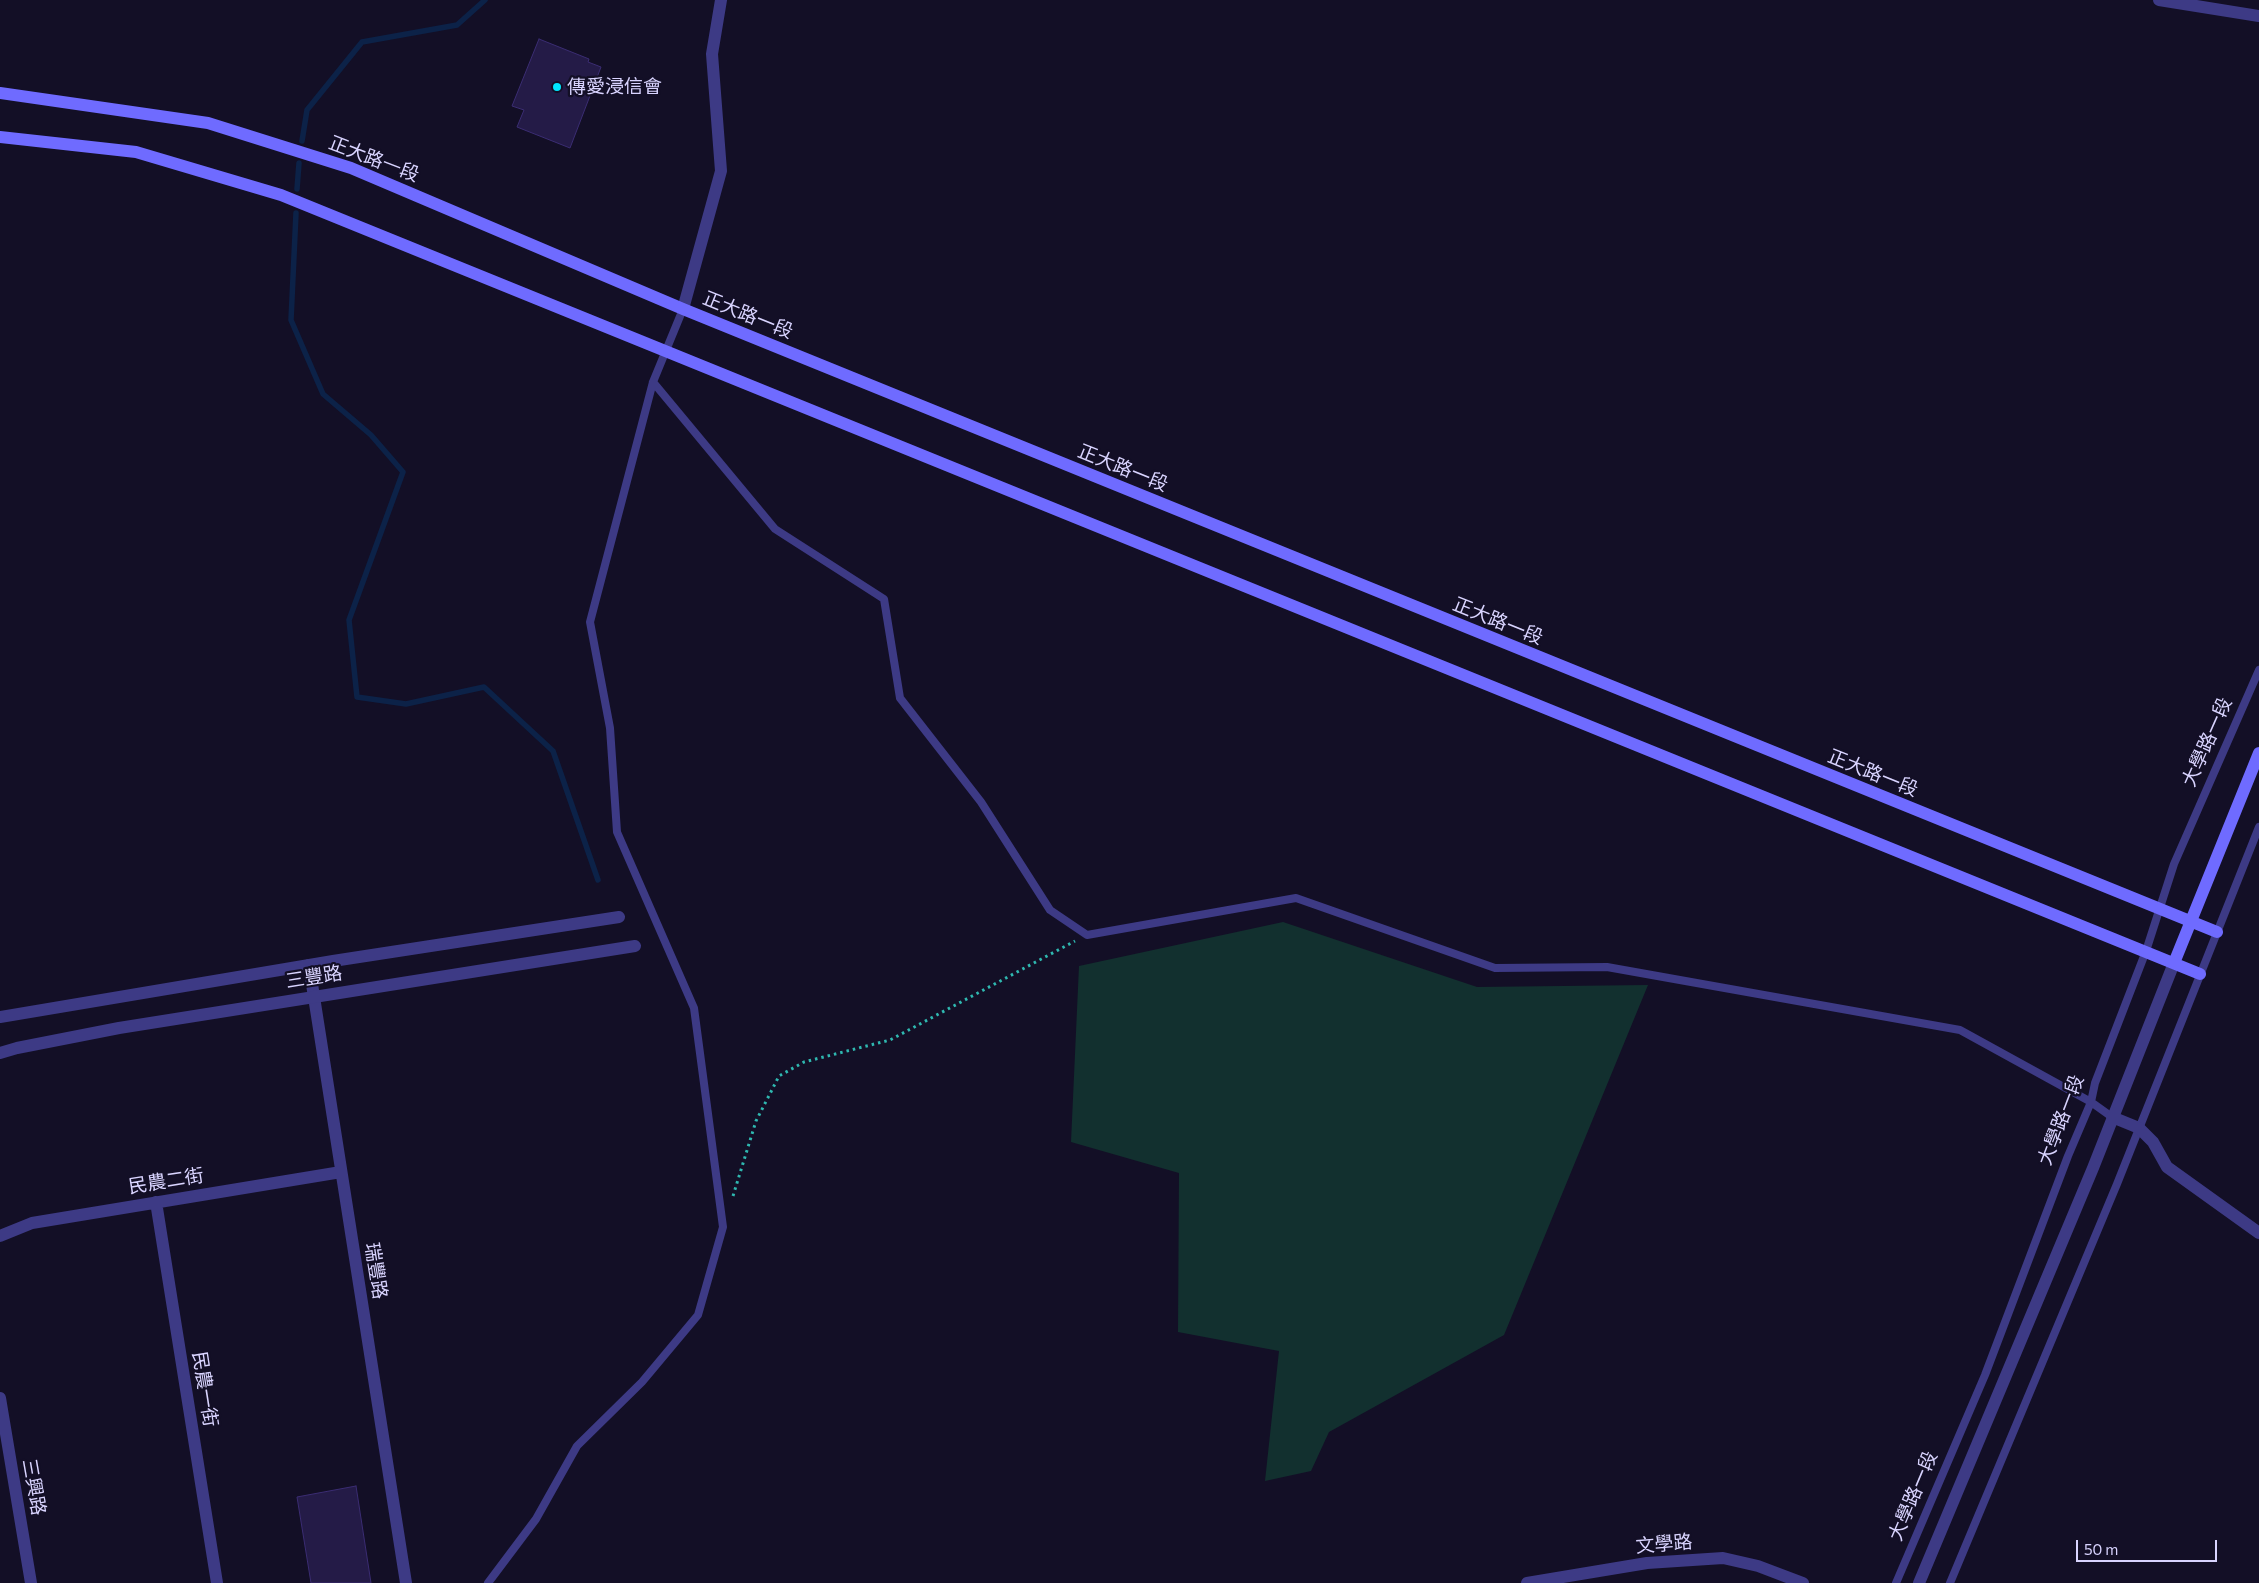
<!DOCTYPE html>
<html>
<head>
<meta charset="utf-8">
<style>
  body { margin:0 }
  #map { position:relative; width:2259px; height:1583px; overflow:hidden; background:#130f26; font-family:Commissioner,sans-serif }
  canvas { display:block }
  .scale { position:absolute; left:2076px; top:1540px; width:141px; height:22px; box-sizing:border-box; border:2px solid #d9d4ff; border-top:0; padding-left:6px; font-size:15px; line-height:18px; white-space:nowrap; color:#d9d4ff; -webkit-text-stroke:4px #130f26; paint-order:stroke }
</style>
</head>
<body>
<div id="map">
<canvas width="2259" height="1583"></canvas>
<div class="scale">50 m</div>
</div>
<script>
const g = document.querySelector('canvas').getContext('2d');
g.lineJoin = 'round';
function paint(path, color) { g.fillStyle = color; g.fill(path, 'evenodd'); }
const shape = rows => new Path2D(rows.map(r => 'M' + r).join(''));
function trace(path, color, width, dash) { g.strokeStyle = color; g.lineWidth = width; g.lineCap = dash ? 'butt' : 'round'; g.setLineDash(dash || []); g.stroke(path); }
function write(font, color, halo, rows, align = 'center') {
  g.font = font + ' Commissioner,"Noto Sans TC",sans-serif'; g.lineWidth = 4.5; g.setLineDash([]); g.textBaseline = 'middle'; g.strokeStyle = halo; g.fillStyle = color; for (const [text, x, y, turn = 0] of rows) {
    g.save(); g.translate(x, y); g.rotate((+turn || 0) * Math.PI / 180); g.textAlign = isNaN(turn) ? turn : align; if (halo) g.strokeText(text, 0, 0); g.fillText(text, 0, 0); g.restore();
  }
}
paint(shape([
  [1283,922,1477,987,1648,985,1504,1335,1329,1432,1311,1471,1265,1481,1279,1351,1178,1332,1179,1173,1071,1142,1079,966]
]), '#12302f');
trace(shape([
  [302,141,307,110,362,42,457,25,485,0],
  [297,189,299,163],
  [296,213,291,320,323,394,371,435,403,472,349,620,357,697,406,704,484,687,553,751,598,880]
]), '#0c2248', 5.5);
const building = shape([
  [539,39,589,59,588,62,601,67,570,148,517,127,524,110,512,106,539,39],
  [356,1486,371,1583,311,1583,297,1497,356,1486]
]);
paint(building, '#241b47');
trace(building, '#3b2d73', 1);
trace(shape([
  [733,1196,756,1121,779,1076,804,1062,890,1040,1075,941]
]), '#2fb8b0', 3, [2.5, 4]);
trace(shape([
  [653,382,775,529,884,599,900,698,981,802,1050,910,1087,935,1296,898,1495,968,1607,967,1960,1030,2091,1102,2112,1117],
  [488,1583,536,1519,577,1446,642,1382,698,1315,723,1227,694,1008,617,832,610,728,590,622,653,382,683,309],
  [1896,1583,1985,1375,2068,1156,2091,1102,2095,1083,2146,951,2174,864,2259,670],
  [1950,1583,2117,1184,2259,827]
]), '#3d3a85', 8);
trace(shape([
  [2159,0,2259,16],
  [683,309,721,171,712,54,721,0],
  [309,965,406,1583],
  [156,1202,217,1583],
  [0,1236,32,1223,341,1172],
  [0,1398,31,1583],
  [1527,1583,1647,1563,1723,1558,1758,1566,1803,1583]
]), '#3d3a85', 12);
trace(shape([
  [0,1017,333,961,619,917],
  [0,1053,17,1048,119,1028,635,946],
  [2112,1117,2139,1128,2153,1142,2167,1167,2259,1233],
  [1919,1583,2093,1168,2174,963]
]), '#3d3a85', 12);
trace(shape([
  [0,93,208,123,351,168,683,309,2217,932],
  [0,137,136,152,281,195,2200,974],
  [2174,963,2259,753]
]), '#6f6bff', 12);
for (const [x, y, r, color] of [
  [557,87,5,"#00e5ff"]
]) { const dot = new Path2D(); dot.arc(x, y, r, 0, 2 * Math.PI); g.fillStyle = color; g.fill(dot); trace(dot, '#130f26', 2); }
write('19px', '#d9d4ff', '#130f26', [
  ["傳愛浸信會",567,87]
], 'left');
write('19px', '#d9d4ff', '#130f26', [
  ["正大路一段",374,159,21],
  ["正大路一段",748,315,22],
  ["正大路一段",1123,468,22],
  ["正大路一段",1498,621,22],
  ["大學路一段",2207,742,-66],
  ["正大路一段",1873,773,22],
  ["三豐路",314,977,-9],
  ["大學路一段",2061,1120,-69],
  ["民農二街",166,1181,-9],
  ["瑞豐路",376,1271,81],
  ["民農一街",205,1389,81],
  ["三興路",34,1487,80],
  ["大學路一段",1913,1496,-67],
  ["文學路",1664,1544,-5]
]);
</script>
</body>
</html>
